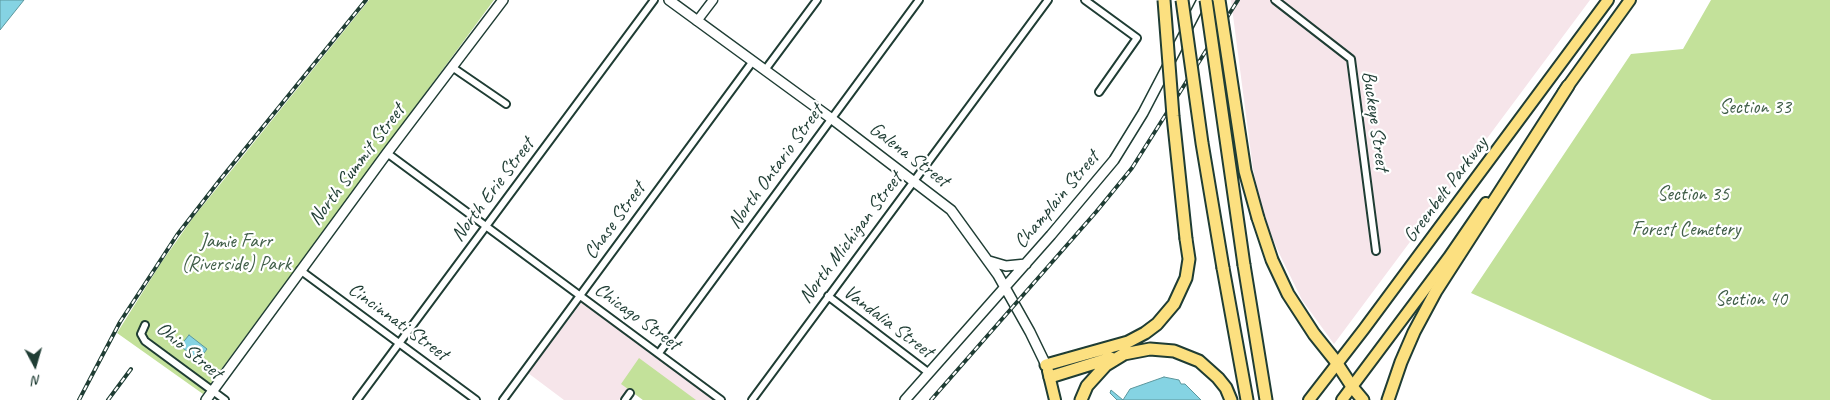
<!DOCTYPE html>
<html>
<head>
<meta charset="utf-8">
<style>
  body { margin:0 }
  #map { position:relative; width:1830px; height:400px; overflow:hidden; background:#fff; font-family:Caveat,sans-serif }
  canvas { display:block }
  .north { position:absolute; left:10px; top:340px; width:50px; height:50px; -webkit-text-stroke:4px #fff; paint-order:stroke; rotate:174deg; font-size:14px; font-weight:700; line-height:20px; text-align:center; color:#1f3d34 }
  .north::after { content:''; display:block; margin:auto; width:18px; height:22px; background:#1f3d34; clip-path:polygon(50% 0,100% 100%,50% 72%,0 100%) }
</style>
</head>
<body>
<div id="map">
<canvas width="1830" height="400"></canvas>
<div class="north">N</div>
</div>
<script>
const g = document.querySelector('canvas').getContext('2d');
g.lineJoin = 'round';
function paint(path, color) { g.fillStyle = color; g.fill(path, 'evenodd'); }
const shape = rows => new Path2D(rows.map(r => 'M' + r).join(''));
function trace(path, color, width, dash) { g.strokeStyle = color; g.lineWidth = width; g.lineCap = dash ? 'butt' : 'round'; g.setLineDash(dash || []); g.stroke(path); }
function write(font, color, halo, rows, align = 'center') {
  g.font = font + ' Caveat,sans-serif'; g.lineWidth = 4.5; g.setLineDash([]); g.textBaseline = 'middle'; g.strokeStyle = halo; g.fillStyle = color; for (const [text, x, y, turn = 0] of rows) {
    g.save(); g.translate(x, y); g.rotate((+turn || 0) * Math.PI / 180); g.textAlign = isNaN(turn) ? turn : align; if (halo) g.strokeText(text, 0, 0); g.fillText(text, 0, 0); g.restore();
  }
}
paint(shape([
  [1231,0,1590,0,1334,344,1302,300,1279,253,1265,221,1253,169],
  [582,302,714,400,643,400,628,389,619,400,564,400,528,373]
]), '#f6e5ea');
paint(shape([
  [369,0,494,0,203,394,117,333,161,263,192,219],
  [1711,0,1830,0,1830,400,1712,400,1471,293,1631,54,1683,49],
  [639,358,696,400,643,400,621,384]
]), '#c3e19a');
const water = shape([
  [0,0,24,0,0,30,0,0],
  [189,335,207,349,199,360,180,346,189,335],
  [1164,377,1179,380,1181,384,1185,384,1201,400,1117,400,1110,393,1111,390,1123,400,1130,389,1164,377]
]);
paint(water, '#85d3e3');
trace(water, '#5c979d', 1);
const minor = shape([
  [1085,0,1137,38,1099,92],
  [1275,0,1351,59,1376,251],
  [452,67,506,104],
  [765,70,817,0],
  [387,153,721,400],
  [300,270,476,400],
  [828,296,929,373],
  [145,325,141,334,145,341,225,400],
  [659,353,919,0],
  [357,400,654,0],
  [503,400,753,61],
  [625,400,630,393],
  [752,400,1048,0]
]);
const tertiary = shape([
  [697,21,713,0]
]);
const secondary = shape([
  [669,0,832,119,951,210,998,275,1030,332,1046,365],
  [989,261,1006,266,1026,264],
  [206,400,387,153,503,0],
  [905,400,1051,235,1114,160,1143,113,1202,0]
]);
const primary = shape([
  [1563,93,1630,0],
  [1048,371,1055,400],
  [1309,400,1364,329,1608,0],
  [1342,400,1449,257,1486,203]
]);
const motorway = shape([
  [1258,218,1272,260,1288,294,1314,334,1334,359,1353,388,1363,400],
  [1244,265,1266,400],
  [1223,268,1247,400],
  [1046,365,1128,342,1145,333,1157,324,1174,304,1186,278,1189,259,1186,239],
  [1050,377,1111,358],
  [1081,400,1087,386,1106,365,1124,354,1150,349,1174,351,1199,361,1218,378,1226,388,1231,400],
  [1388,400,1401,362,1414,332,1436,291,1568,86]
]);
trace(minor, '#1f3d34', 10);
trace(tertiary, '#1f3d34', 11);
trace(secondary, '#1f3d34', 12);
trace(primary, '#1f3d34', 14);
trace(motorway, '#1f3d34', 15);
trace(minor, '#fff', 6);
trace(tertiary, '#fff', 8);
trace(secondary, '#fff', 9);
trace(primary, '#fce080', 10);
trace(motorway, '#fce080', 11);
const rail = shape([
  [79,400,120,322,177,235,219,181,366,0],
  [108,400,131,369],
  [931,400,1096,212,1132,168,1238,0]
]);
trace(rail, '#1f3d34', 4);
trace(rail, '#fff', 2, [5.5]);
const motorwayBridge = shape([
  [1164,0,1173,116,1186,239],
  [1182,0,1202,143,1223,268],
  [1206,0,1244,265],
  [1219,0,1245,171,1258,218]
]);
trace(motorwayBridge, '#1f3d34', 15, []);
trace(motorwayBridge, '#fce080', 11);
write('20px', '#405e48', '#fff', [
  ["Section 33",1755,108],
  ["Section 35",1693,195],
  ["Forest Cemetery",1686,230],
  ["Jamie Farr",236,242],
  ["(Riverside) Park",236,265],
  ["Section 40",1751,300]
]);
write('20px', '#1f3d34', '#fff', [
  ["Buckeye Street",1375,121,82],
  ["Galena Street",909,155,37],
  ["North Summit Street",357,165,-53],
  ["North Ontario Street",776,167,-54],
  ["North Erie Street",493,190,-53],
  ["Greenbelt Parkway",1446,190,-53],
  ["Champlain Street",1057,200,-50],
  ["Chase Street",615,221,-54],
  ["North Michigan Street",851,238,-53],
  ["Chicago Street",637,317,36],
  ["Cincinnati Street",398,322,36],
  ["Vandalia Street",888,322,37],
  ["Ohio Street",189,351,39]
]);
</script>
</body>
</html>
